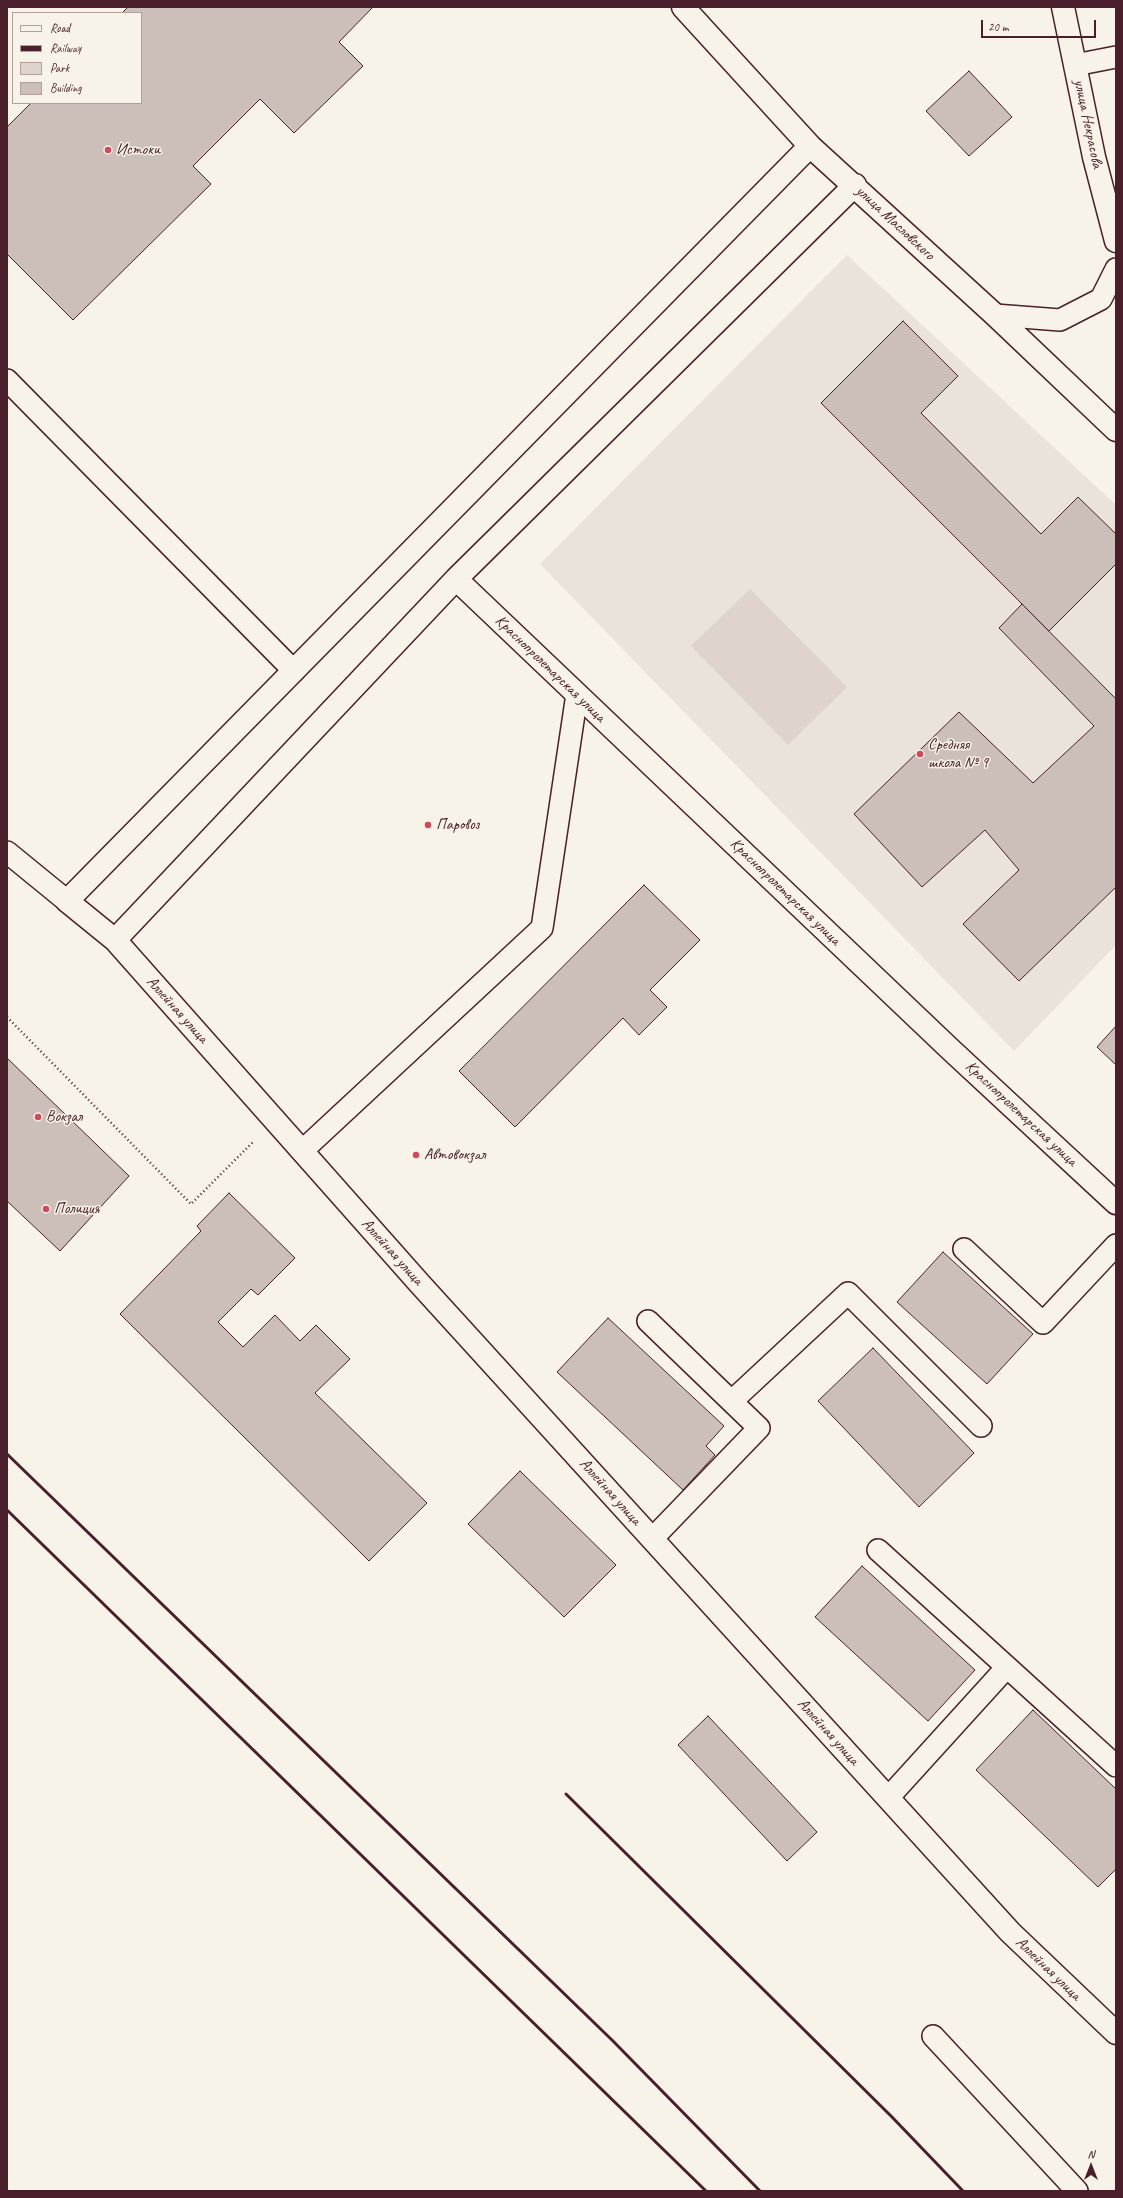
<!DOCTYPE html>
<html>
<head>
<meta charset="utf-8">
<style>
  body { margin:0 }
  #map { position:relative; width:1123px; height:2198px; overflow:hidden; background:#f7f3e8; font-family:Caveat,sans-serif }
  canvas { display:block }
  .frame { position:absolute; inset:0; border:8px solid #4a1f2b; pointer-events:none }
  .legend { position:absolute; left:12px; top:12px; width:130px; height:92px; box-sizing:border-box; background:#f7f3e8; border:1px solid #b29e9c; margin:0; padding:5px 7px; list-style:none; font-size:12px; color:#4a1f2b }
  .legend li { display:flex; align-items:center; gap:8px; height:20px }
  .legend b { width:20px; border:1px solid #b29e9c }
  .north { position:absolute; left:1071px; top:2146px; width:40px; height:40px; -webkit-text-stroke:3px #f7f3e8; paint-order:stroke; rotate:0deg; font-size:11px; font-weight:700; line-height:16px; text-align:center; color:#4a1f2b }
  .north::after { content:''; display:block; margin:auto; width:14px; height:18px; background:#4a1f2b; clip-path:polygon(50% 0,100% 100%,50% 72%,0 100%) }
  .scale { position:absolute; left:981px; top:20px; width:115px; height:18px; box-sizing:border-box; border:2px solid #4a1f2b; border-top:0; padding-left:5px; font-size:12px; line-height:14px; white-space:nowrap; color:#4a1f2b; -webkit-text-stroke:3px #f7f3e8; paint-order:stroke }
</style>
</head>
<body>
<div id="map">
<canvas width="1123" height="2198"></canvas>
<div class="frame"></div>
<ul class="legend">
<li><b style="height:5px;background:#f7f3e8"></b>Road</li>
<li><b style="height:5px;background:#4a1f2b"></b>Railway</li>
<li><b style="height:11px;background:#ded4cc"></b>Park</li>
<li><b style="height:11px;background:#ccbfb9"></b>Building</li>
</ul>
<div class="north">N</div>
<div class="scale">20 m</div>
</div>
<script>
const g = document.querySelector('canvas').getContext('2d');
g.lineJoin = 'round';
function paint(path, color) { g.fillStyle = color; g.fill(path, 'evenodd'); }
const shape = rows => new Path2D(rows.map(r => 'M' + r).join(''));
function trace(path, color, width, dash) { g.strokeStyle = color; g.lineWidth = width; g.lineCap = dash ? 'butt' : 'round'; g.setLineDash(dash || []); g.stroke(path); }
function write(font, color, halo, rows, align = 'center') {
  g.font = font + ' Caveat,sans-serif'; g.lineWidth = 3; g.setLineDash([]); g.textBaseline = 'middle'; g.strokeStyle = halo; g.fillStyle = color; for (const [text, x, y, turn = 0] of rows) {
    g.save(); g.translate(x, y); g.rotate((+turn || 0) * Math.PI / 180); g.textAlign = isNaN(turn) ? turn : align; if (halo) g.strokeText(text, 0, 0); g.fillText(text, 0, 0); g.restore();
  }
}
paint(shape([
  [847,255,1116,505,1116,945,1014,1051,540,564]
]), '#eae3da');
paint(shape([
  [750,589,847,687,788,745,691,646]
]), '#ded4cc');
const building = shape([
  [128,7,373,7,339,42,363,66,294,133,260,99,193,166,211,184,73,320,7,254,7,127,31,103,141,103,141,13,122,13,128,7],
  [969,71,1012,117,969,156,926,111,969,71],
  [903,321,958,376,921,413,1041,534,1078,497,1116,534,1116,564,1049,631,821,403,903,321],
  [1022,604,1116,699,1116,887,1019,981,963,924,1019,870,985,830,922,887,854,814,959,712,1033,783,1094,726,999,628,1022,604],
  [644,885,700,940,650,990,667,1007,639,1035,623,1018,515,1127,459,1071,644,885],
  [1116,1026,1116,1065,1097,1047,1116,1026],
  [7,1058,129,1176,60,1251,7,1201,7,1058],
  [229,1193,295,1258,258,1295,251,1289,218,1322,243,1347,275,1315,300,1341,316,1325,350,1359,315,1393,427,1503,369,1561,120,1314,201,1231,197,1226,229,1193],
  [943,1252,1033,1334,987,1384,897,1302,943,1252],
  [608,1318,724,1426,706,1446,715,1455,683,1490,557,1372,608,1318],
  [873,1348,974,1453,919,1507,818,1401,873,1348],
  [520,1471,616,1565,564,1617,468,1524,520,1471],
  [862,1566,975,1670,928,1721,815,1617,862,1566],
  [1033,1710,1116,1789,1116,1869,1098,1887,976,1770,1033,1710],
  [708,1716,817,1832,787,1861,678,1745,708,1716]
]);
paint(building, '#ccbfb9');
trace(building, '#4a1f2b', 1);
const service = shape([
  [1075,65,1116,57],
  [995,315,1060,320,1101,299,1116,269],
  [7,380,294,671],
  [7,852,67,901],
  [302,1151,542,928,577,694],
  [964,1249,1043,1323,1116,1245],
  [648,1321,759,1428,652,1539],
  [732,1401,848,1293,981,1426],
  [878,1550,1007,1667],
  [888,1798,1007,1667,1116,1766],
  [933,2036,1077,2191]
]);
const minor = shape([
  [683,7,810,146,995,315,1116,430],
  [810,146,67,901,115,940,420,1284,1010,1932,1116,2033],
  [456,579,950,1049,1116,1203],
  [115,940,456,579,855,185]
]);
const tertiary = shape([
  [1063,7,1094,157,1116,241]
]);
trace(service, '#4a1f2b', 24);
trace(minor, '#4a1f2b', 25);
trace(tertiary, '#4a1f2b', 25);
trace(shape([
  [7,1017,191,1204,253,1142]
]), '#4a1f2b', 2.5, [1, 3]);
trace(service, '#f7f3e8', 21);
trace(minor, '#f7f3e8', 22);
trace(tertiary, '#f7f3e8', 22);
trace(shape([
  [7,1454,613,2041,760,2191],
  [7,1510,706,2191],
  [566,1794,892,2117,963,2191]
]), '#4a1f2b', 3);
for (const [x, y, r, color] of [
  [108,150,4,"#d1495b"],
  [920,754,4,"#d1495b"],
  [428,825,4,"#d1495b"],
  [38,1117,4,"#d1495b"],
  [416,1155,4,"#d1495b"],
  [46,1209,4,"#d1495b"]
]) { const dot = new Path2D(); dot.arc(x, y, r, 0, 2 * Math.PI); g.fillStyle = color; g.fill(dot); trace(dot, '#f7f3e8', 1.5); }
write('16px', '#4a1f2b', '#f7f3e8', [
  ["улица Некрасова",1088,124,78],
  ["улица Масловского",895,223,43],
  ["Краснопролетарская улица",550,669,44],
  ["Краснопролетарская улица",785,892,44],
  ["Аллейная улица",177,1010,48],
  ["Краснопролетарская улица",1021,1114,43],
  ["Аллейная улица",392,1252,48],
  ["Аллейная улица",610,1492,48],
  ["Аллейная улица",828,1732,48],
  ["Аллейная улица",1048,1969,44]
]);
write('16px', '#4a1f2b', '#f7f3e8', [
  ["Истоки",116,150],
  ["Средняя",928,745],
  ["школа № 9",928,763],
  ["Паровоз",436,825],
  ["Вокзал",46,1117],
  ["Автовокзал",424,1155],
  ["Полиция",54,1209]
], 'left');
</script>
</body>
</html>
